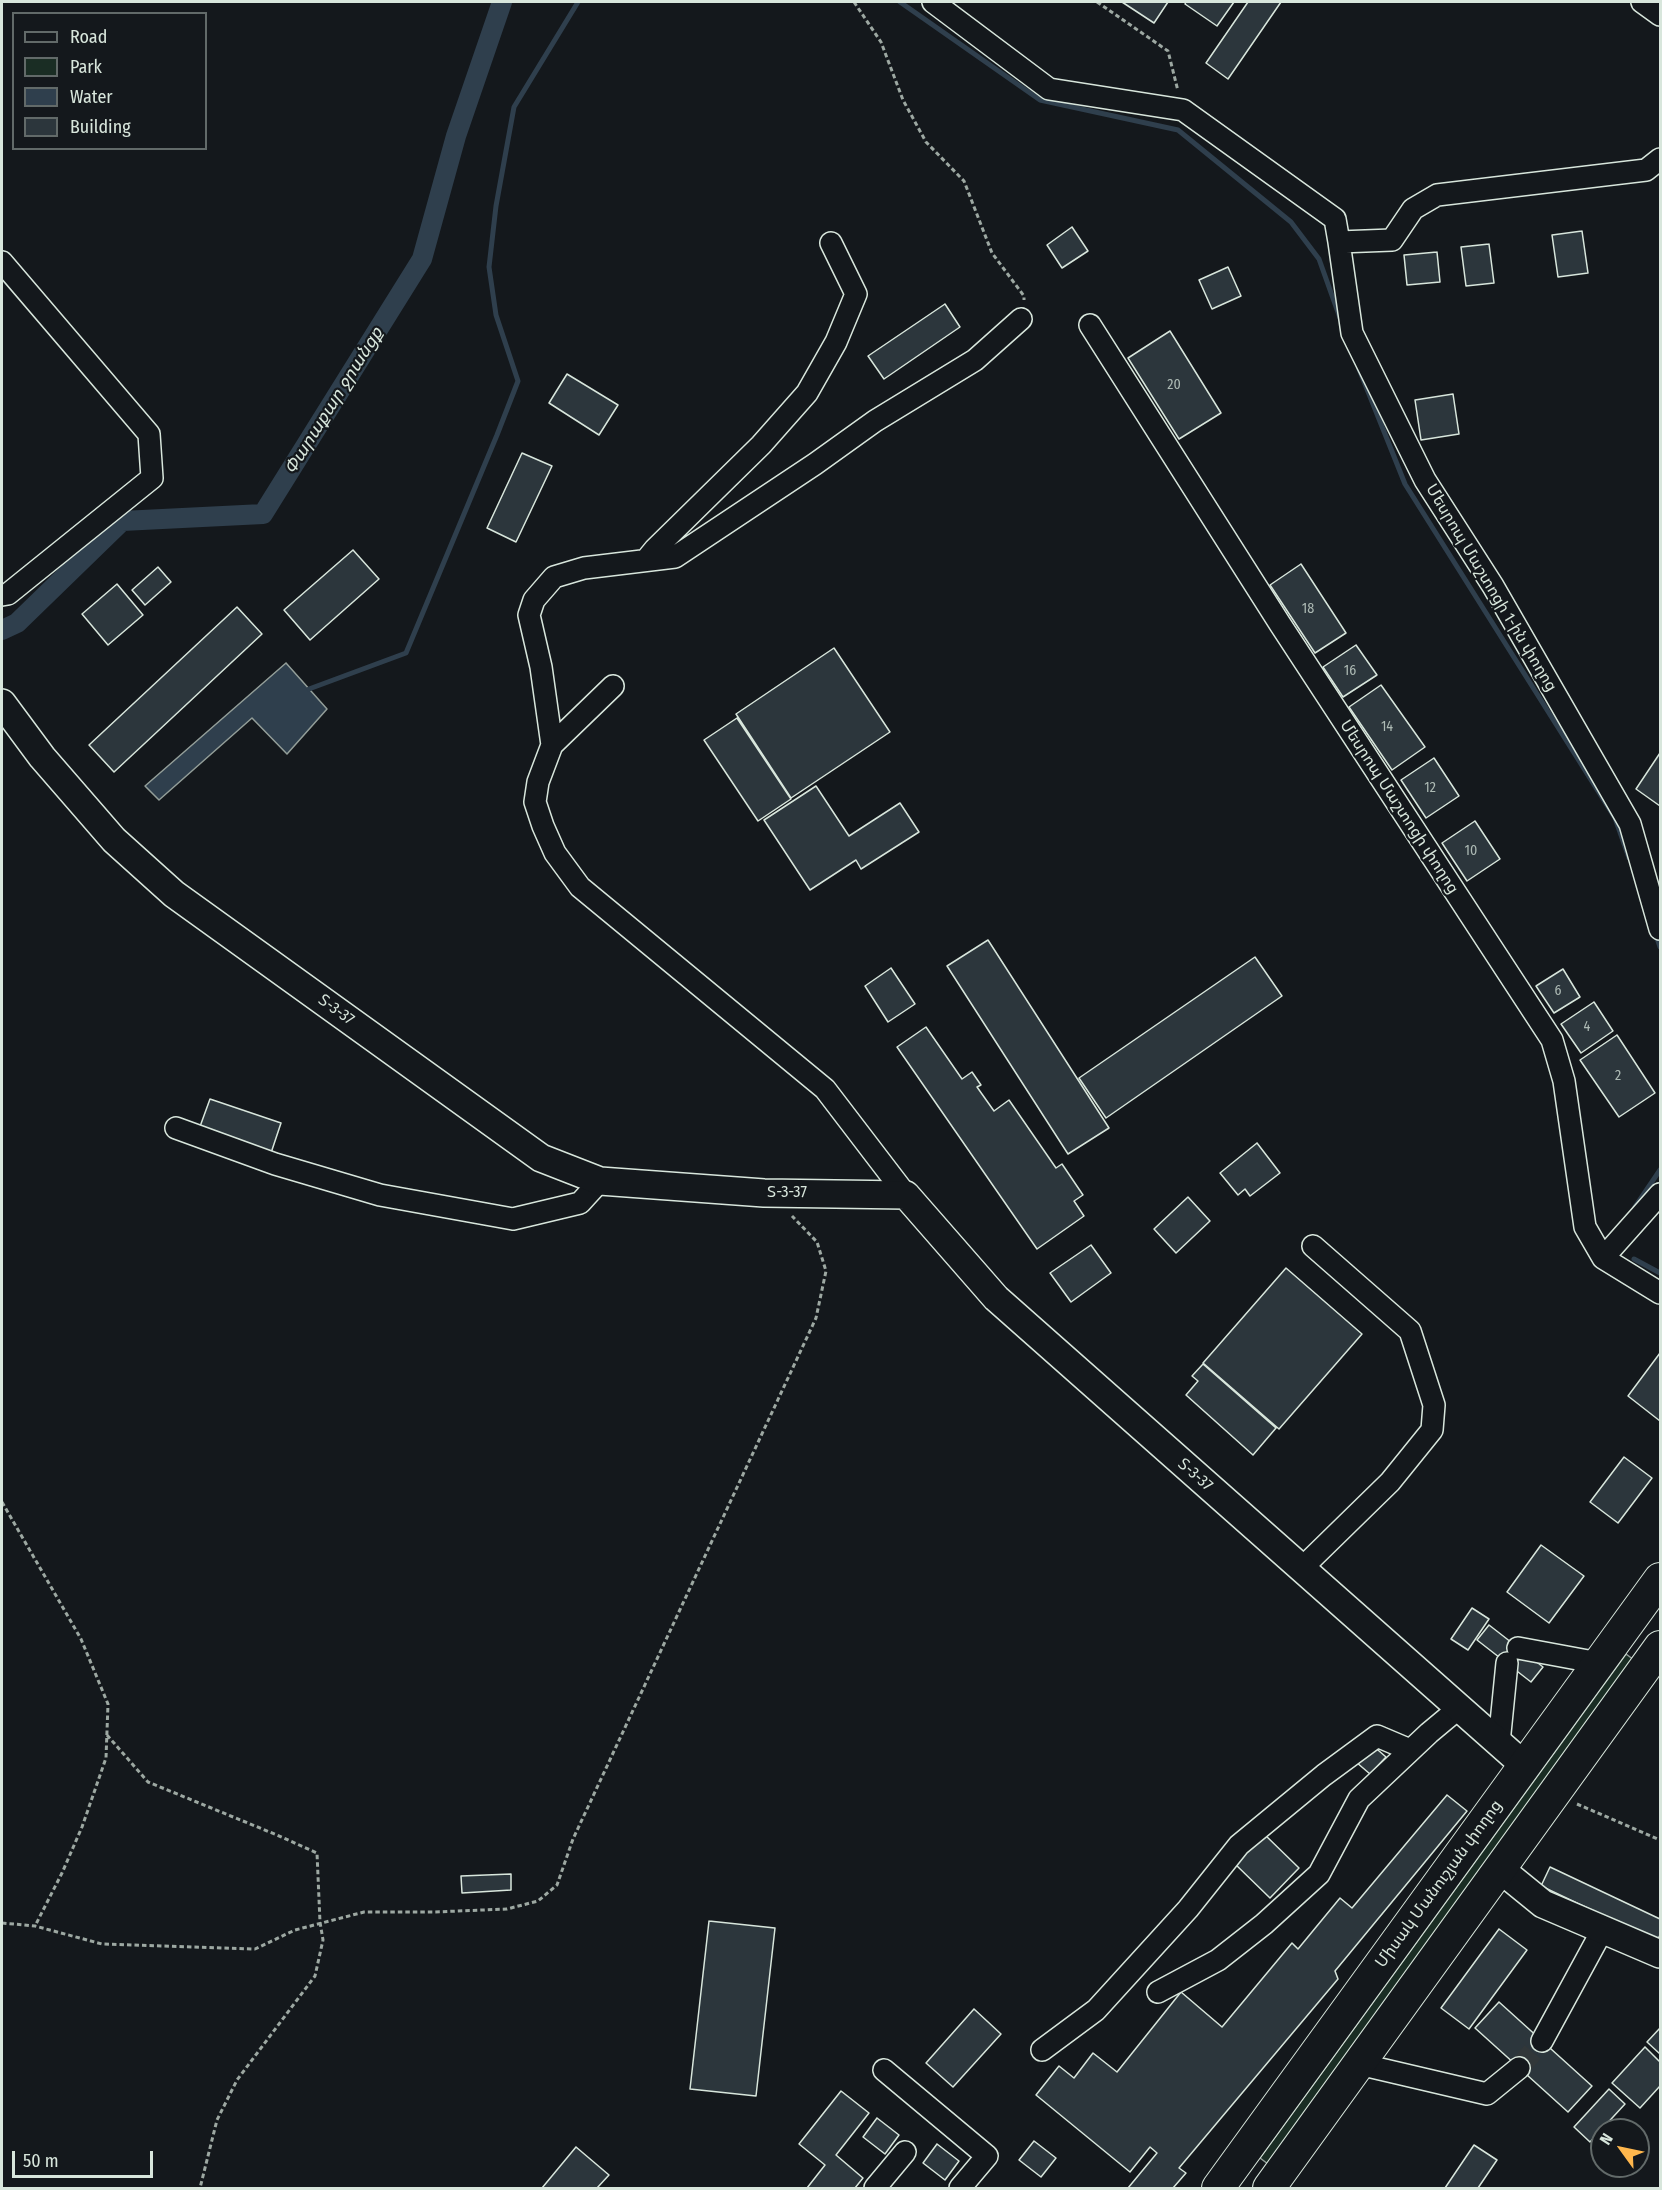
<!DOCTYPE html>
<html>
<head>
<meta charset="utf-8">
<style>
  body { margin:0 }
  #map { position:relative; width:1662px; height:2190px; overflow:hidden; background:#14181c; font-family:"Fira Sans Condensed",sans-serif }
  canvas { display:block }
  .frame { position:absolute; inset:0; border:3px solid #d8e6dc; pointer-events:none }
  .legend { position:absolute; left:12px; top:12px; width:195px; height:138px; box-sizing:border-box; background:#14181c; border:2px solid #626a69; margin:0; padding:8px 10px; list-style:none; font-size:18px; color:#d8e6dc }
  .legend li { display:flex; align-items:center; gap:12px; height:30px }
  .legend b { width:30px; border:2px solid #626a69 }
  .north { position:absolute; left:1590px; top:2118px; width:60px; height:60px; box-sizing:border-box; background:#14181c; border:2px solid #626a69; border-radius:50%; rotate:303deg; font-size:16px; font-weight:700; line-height:24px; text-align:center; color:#d8e6dc }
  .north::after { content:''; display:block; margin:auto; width:21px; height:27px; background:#ffb74d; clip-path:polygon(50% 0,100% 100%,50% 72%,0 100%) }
  .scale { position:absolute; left:12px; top:2151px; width:141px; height:27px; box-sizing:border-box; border:3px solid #d8e6dc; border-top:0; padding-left:8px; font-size:18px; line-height:21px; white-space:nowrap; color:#d8e6dc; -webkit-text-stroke:4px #14181c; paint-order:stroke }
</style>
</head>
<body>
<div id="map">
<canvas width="1662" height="2190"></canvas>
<div class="frame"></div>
<ul class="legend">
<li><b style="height:8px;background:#14181c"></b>Road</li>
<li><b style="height:16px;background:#1a2d24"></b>Park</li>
<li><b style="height:16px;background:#2f3f4d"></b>Water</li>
<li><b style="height:16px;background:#2c363c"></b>Building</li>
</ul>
<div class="north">N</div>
<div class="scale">50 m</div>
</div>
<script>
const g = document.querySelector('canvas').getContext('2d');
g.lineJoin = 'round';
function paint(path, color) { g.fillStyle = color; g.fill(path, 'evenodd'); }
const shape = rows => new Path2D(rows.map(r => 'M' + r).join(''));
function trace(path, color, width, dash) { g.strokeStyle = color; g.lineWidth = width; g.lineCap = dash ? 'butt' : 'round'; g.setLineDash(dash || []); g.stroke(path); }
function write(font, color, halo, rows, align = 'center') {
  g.font = font + ' "Fira Sans Condensed","Noto Sans Armenian",sans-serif'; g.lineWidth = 4.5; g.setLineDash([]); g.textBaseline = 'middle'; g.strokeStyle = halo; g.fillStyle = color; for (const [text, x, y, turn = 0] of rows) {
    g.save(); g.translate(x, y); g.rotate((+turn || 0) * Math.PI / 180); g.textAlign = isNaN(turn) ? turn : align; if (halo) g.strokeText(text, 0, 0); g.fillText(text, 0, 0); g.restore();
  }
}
const green = shape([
  [1626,1654,1634,1660,1268,2164,1260,2158,1626,1654]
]);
paint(green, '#1a2d24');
trace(green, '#939e99', 1.5);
const water = shape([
  [286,663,327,709,287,754,252,718,159,800,145,786,286,663]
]);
paint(water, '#2f3f4d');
trace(water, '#939e99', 1.5);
trace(shape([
  [900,2,1040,100,1178,130,1291,222,1319,259,1340,318],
  [1359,369,1405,484,1615,818,1629,858],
  [309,689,406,653,497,435,518,381,496,315,489,267,496,206,514,107,578,2],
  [1656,935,1660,947],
  [1635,1207,1660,1170],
  [1634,1259,1660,1273]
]), '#2f3f4d', 5);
trace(shape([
  [2,630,17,623,122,521,263,514,422,259,456,136,502,2]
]), '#2f3f4d', 20);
const building = shape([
  [1122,2,1168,2,1154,23,1122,2],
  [1186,2,1234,2,1217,26,1185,4,1186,2],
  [1248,2,1281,2,1228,79,1206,63,1248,2],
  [1072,227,1088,251,1062,268,1047,245,1072,227],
  [1582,231,1588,273,1558,277,1552,235,1582,231],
  [1489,244,1494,283,1466,286,1461,247,1489,244],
  [1437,252,1440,282,1407,285,1404,255,1437,252],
  [1228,267,1241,296,1212,309,1199,280,1228,267],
  [945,304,960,327,884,379,868,356,945,304],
  [1170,331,1221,413,1179,439,1128,358,1170,331],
  [567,374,618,405,599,435,549,403,567,374],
  [1453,394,1459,434,1421,440,1415,400,1453,394],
  [522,453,552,466,516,542,487,528,522,453],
  [353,550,379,579,310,640,284,610,353,550],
  [1301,564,1346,633,1315,653,1270,585,1301,564],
  [158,567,171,582,145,605,132,590,158,567],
  [117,584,143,615,108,645,82,614,117,584],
  [237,607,262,634,114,772,89,745,237,607],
  [1356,645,1377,675,1343,697,1323,667,1356,645],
  [834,648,890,732,791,798,736,714,834,648],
  [1381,685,1425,747,1392,770,1349,707,1381,685],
  [737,718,791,799,758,821,704,740,737,718],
  [1660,753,1660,806,1636,789,1660,753],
  [1434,758,1459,796,1426,818,1401,780,1434,758],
  [816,786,849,836,900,803,919,832,861,869,856,860,810,890,764,820,816,786],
  [1475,821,1500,859,1467,881,1442,843,1475,821],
  [988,940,1109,1128,1068,1154,947,966,988,940],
  [1255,957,1282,996,1106,1118,1079,1078,1255,957],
  [891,968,915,1004,888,1022,865,986,891,968],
  [1563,969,1580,997,1554,1013,1536,986,1563,969],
  [1594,1002,1613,1031,1581,1053,1561,1024,1594,1002],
  [926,1027,962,1079,972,1072,981,1085,977,1087,994,1111,1009,1100,1056,1168,1062,1164,1083,1195,1074,1201,1084,1216,1037,1249,897,1047,926,1027],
  [1617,1035,1655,1093,1619,1117,1580,1060,1617,1035],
  [210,1099,281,1123,270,1156,198,1132,210,1099],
  [1257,1143,1280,1173,1250,1196,1245,1189,1238,1195,1220,1173,1257,1143],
  [1188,1197,1210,1221,1176,1253,1154,1229,1188,1197],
  [1091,1245,1111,1273,1071,1302,1050,1273,1091,1245],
  [1286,1268,1362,1334,1279,1429,1203,1363,1286,1268],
  [1660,1353,1660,1421,1628,1396,1660,1353],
  [1203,1364,1276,1428,1253,1455,1186,1395,1198,1381,1192,1376,1203,1364],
  [1624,1457,1652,1478,1618,1523,1590,1502,1624,1457],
  [1541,1545,1584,1576,1549,1623,1507,1592,1541,1545],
  [1472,1608,1489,1619,1468,1650,1451,1639,1472,1608],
  [1489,1625,1543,1667,1531,1682,1477,1640,1489,1625],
  [1371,1744,1386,1757,1370,1774,1356,1762,1371,1744],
  [1447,1795,1467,1811,1335,1971,1338,1979,1179,2168,1186,2173,1173,2188,1128,2188,1157,2153,1150,2147,1130,2172,1036,2095,1059,2066,1074,2078,1093,2053,1117,2072,1181,1992,1222,2027,1292,1943,1298,1949,1340,1898,1352,1908,1447,1795],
  [1263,1833,1299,1868,1270,1898,1234,1863,1263,1833],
  [1550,1867,1660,1919,1660,1935,1657,1941,1541,1886,1550,1867],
  [511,1874,511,1890,462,1893,461,1876,511,1874],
  [709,1921,775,1928,756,2096,690,2089,709,1921],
  [1499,1929,1527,1950,1469,2029,1441,2008,1499,1929],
  [1499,2002,1592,2086,1568,2112,1475,2028,1499,2002],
  [974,2009,1001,2034,953,2087,926,2063,974,2009],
  [1660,2028,1660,2054,1647,2042,1660,2028],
  [1645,2047,1660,2062,1660,2086,1640,2108,1612,2083,1645,2047],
  [1609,2089,1625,2104,1590,2142,1574,2127,1609,2089],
  [841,2091,869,2113,836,2155,863,2178,855,2188,807,2188,825,2165,799,2144,841,2091],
  [877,2118,899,2135,885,2154,863,2137,877,2118],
  [1034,2141,1056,2158,1041,2177,1019,2160,1034,2141],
  [937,2144,959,2161,945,2180,923,2163,937,2144],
  [1474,2145,1497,2160,1478,2188,1445,2188,1474,2145],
  [576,2147,609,2175,597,2188,542,2188,576,2147]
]);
paint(building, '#2c363c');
trace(building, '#d8e6dc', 1.5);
trace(shape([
  [1519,2068,1542,2041]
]), '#313739', 21, [21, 10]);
const minor = shape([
  [933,2,1049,89,1183,110,1335,219,1339,242,1392,240,1413,209,1437,195,1646,170,1660,159],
  [1642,2,1660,15],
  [1339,242,1352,333,1425,480,1493,586,1630,824,1660,929],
  [2,262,149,434,152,478,8,594,2,595],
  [1090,325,1280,624,1552,1040,1564,1081,1585,1227,1603,1258,1660,1293],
  [646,560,655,549,761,445,807,393,836,342,856,294,831,243],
  [613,686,552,745,538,782,535,802,543,826,555,853,580,887,825,1089,906,1195],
  [552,745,541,667,529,615,534,600,554,577,584,568,675,557,815,464,875,421,975,360,1021,319],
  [176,1128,275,1164,380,1195,513,1219,580,1203,600,1181],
  [1603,1258,1660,1194],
  [1301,1569,1390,1482,1432,1430,1434,1405,1410,1331,1313,1246],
  [1518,1648,1599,1663],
  [1499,1743,1507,1663],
  [1158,1992,1218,1960,1264,1924,1319,1874,1359,1799,1429,1733,1459,1708],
  [1542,2041,1603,1929],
  [1042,2050,1096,2010,1188,1909,1239,1845,1324,1775,1377,1736,1410,1750],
  [1359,2064,1487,2094,1519,2068],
  [884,2070,987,2156,960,2188],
  [875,2188,905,2152]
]);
const major = shape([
  [2,703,42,757,114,840,174,894,541,1158,600,1181,764,1193,906,1195,996,1298,1525,1766],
  [1500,1869,1543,1904,1660,1954]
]);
const highway = shape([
  [1218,2188,1660,1579],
  [1269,2188,1660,1647]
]);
trace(minor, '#d8e6dc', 24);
trace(major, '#d8e6dc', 30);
trace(highway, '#d8e6dc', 34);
trace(shape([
  [854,2,881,42,903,100,926,142,964,181,992,253,1024,296,1024,300],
  [1097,2,1168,51,1178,91],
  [2,1502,81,1639,108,1704,106,1758,82,1827,62,1873,35,1926],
  [107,1735,148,1782,277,1835,317,1853,320,1922,323,1940,315,1976,237,2080,217,2120,200,2188],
  [1577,1804,1660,1840],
  [2,1923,35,1926,102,1944,255,1949,295,1930,364,1912,434,1912,507,1909,538,1901,557,1885,573,1839,816,1318,826,1271,817,1242,792,1216]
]), '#9da8a2', 3, [4.5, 3]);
trace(minor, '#14181c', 21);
trace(major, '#14181c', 27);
trace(highway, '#14181c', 32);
write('14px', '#adbab4', null, [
  ["20",1174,385],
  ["18",1308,609],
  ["16",1350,671],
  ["14",1387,727],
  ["12",1430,788],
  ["10",1471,851],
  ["6",1558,991],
  ["4",1587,1027],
  ["2",1618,1076]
]);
write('16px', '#d8e6dc', '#14181c', [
  ["Մեսրոպ Մաշտոցի 1-ին փողոց",1491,588,59],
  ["Մեսրոպ Մաշտոցի փողոց",1399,807,57],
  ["Տ-3-37",336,1010,36],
  ["Տ-3-37",787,1193],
  ["Տ-3-37",1195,1475,41],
  ["Միսակ Մանուշյան փողոց",1439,1884,-54]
]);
write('italic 18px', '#d8e6dc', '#14181c', [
  ["Փարաքար ջրանցք",334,401,-58]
]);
</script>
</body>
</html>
